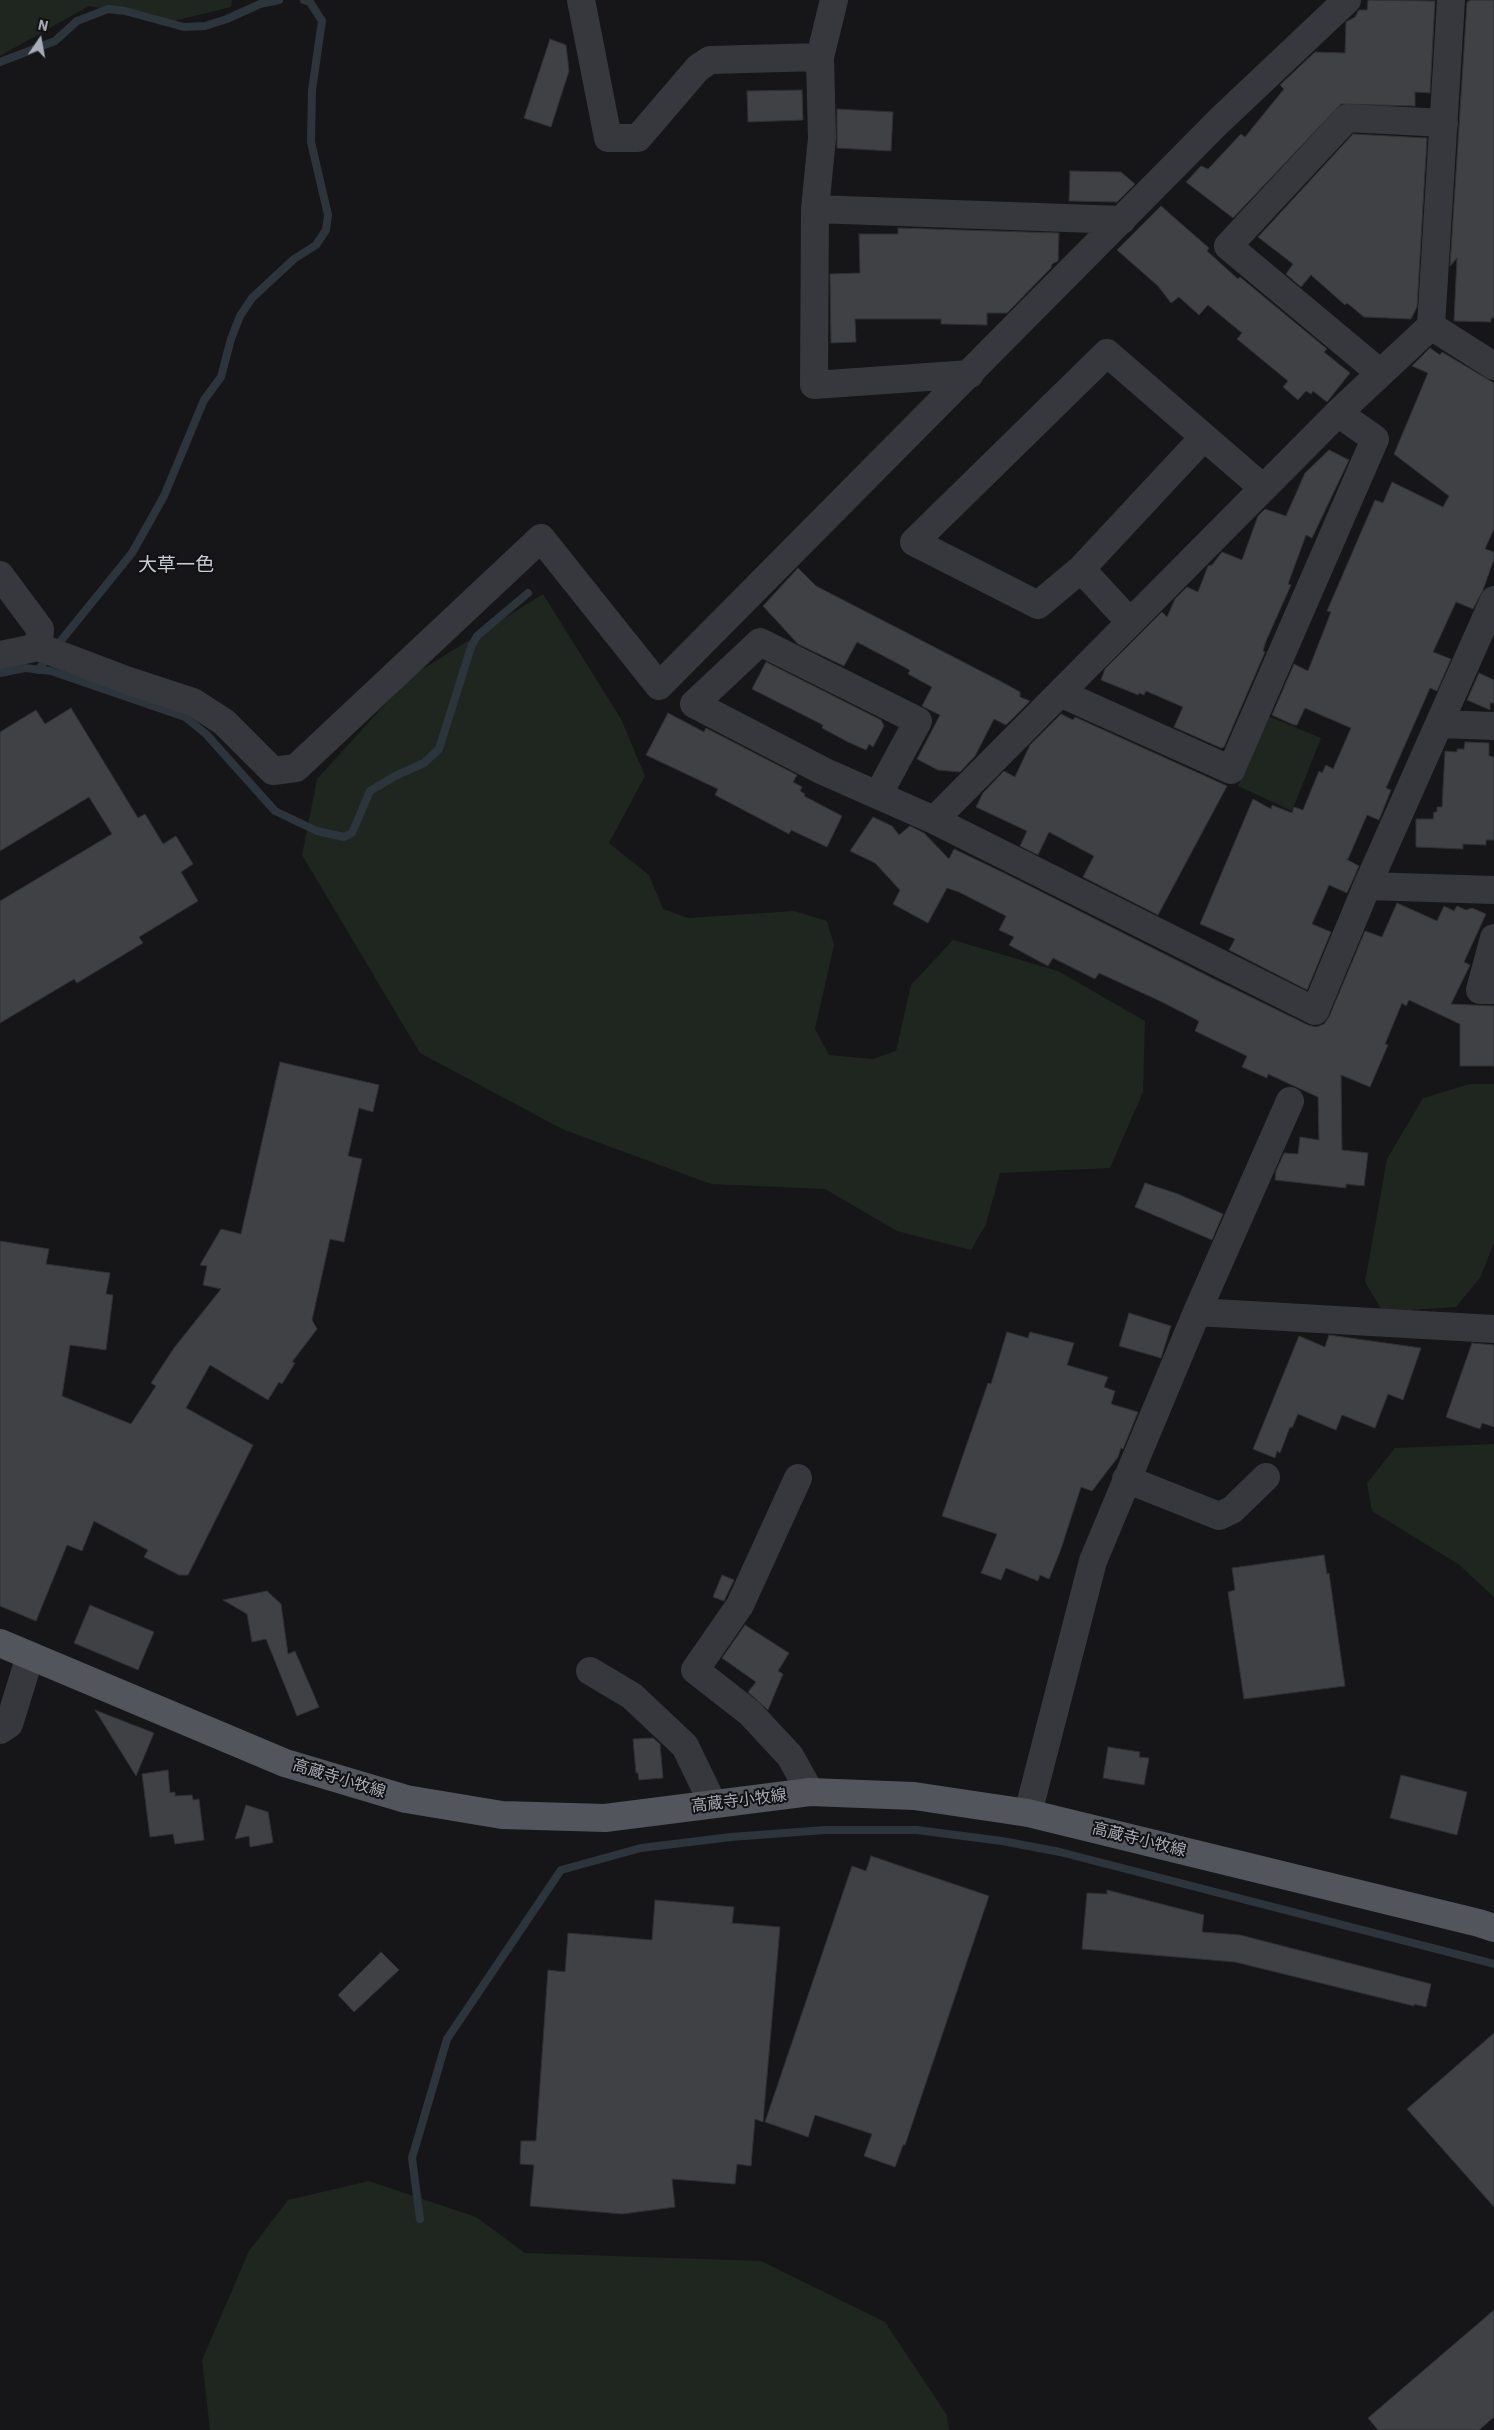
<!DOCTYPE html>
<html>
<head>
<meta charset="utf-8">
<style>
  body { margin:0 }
  #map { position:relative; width:1494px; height:2430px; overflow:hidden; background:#161618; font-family:"IBM Plex Sans",sans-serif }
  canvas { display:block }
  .north { position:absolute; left:15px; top:15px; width:50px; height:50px; -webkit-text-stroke:4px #111113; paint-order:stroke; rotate:12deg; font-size:14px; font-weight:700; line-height:20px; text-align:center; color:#a8adb8 }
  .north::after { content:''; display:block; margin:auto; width:18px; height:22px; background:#a8adb8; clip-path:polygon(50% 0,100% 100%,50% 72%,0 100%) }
</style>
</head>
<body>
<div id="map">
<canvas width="1494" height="2430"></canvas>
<div class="north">N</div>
</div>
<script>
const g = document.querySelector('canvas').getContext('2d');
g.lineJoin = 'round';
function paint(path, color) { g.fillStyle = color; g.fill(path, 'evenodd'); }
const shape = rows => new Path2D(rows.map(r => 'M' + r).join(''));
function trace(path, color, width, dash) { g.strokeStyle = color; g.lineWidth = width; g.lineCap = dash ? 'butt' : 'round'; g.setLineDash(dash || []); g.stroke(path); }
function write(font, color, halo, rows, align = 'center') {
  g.font = font + ' "IBM Plex Sans","Noto Sans JP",sans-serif'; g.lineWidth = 4; g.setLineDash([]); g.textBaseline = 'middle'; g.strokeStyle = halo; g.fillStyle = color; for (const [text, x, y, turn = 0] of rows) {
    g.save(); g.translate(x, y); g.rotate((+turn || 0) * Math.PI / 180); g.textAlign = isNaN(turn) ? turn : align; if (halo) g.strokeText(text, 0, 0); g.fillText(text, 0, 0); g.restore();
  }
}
paint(shape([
  [0,0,232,0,231,7,174,21,89,6,0,56],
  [543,594,621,719,645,776,609,843,649,875,663,909,688,918,794,911,827,921,834,945,815,1029,829,1055,873,1059,896,1051,911,985,953,940,1058,971,1145,1021,1143,1092,1110,1168,1000,1173,986,1224,971,1250,897,1231,825,1189,711,1184,562,1129,420,1053,302,855,317,779,410,677],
  [1268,716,1321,738,1292,811,1238,786],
  [1470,1084,1494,1084,1494,1243,1480,1278,1456,1307,1383,1312,1365,1282,1387,1159,1423,1098],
  [1494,1444,1494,1597,1458,1564,1372,1511,1367,1483,1395,1448],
  [369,2181,476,2217,525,2253,761,2261,885,2322,947,2415,949,2430,210,2430,202,2360,249,2251,288,2200]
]), '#1e261f');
trace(shape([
  [0,62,55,41,77,21,108,9,125,11,184,27,205,26,227,19,260,4,279,0],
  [55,648,132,553,164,496,204,400,221,377,231,339,240,316,252,298,294,259,316,245,326,230,328,215,311,142,312,90,322,21,310,2,304,0],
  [38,670,48,657],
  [0,673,25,668,51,671,185,717,206,734,275,811,317,831,344,837,352,833,370,791,395,776,424,763,439,749,471,647,477,636,528,593],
  [420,2219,412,2158,447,2039,561,1870,641,1848,731,1837,825,1830,917,1830,1002,1841,1060,1852,1494,1964]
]), '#2c353c', 8);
const building = shape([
  [1368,0,1435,1,1430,93,1415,92,1415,106,1341,104,1233,218,1186,182,1201,166,1208,169,1241,134,1245,137,1284,89,1280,85,1315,52,1345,53,1346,22,1355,17,1359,10,1367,10,1368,0],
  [1471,0,1494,0,1494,318,1491,318,1491,322,1454,321,1457,258,1450,266,1467,2,1471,0],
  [550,39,566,45,569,71,551,127,524,118,550,39],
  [802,90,803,120,748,122,747,91,802,90],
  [837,109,893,112,891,151,837,148,837,109],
  [1353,134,1427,138,1417,307,1411,319,1364,317,1347,303,1345,305,1311,275,1301,287,1286,274,1293,264,1258,237,1353,134],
  [1070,171,1121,172,1135,184,1117,202,1069,201,1070,171],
  [1161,206,1209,248,1207,251,1238,279,1240,277,1327,349,1324,352,1350,373,1327,402,1313,391,1311,394,1306,391,1298,400,1283,387,1288,381,1237,339,1242,333,1208,305,1199,315,1179,297,1171,303,1158,286,1117,250,1161,206],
  [898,228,1059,233,1058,261,1052,264,1051,268,1007,313,987,313,987,325,941,324,941,319,855,319,856,342,831,343,830,274,860,273,859,234,898,234,898,228],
  [1430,348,1440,355,1442,352,1494,383,1494,529,1485,549,1494,552,1494,559,1483,590,1473,609,1456,602,1433,652,1451,659,1437,691,1430,688,1386,788,1391,790,1379,820,1367,815,1348,859,1346,859,1359,866,1347,893,1329,885,1312,924,1331,932,1307,990,1229,950,1235,939,1200,924,1253,799,1271,809,1272,805,1292,813,1294,807,1303,810,1319,771,1322,773,1326,765,1333,769,1351,728,1305,708,1297,725,1294,725,1272,715,1294,664,1308,671,1331,612,1327,611,1375,500,1383,503,1392,482,1443,507,1449,496,1394,454,1428,373,1412,366,1430,348],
  [1329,450,1349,460,1312,538,1306,535,1288,584,1291,585,1266,641,1263,651,1265,652,1224,747,1221,748,1174,727,1183,707,1146,691,1144,695,1139,693,1138,695,1101,680,1105,669,1162,612,1167,617,1175,599,1187,587,1198,592,1208,566,1212,565,1222,552,1242,560,1258,516,1265,509,1286,516,1305,473,1329,450],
  [798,568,816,586,1002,682,1020,692,1020,697,1030,701,1006,725,994,719,975,756,960,772,938,770,917,759,940,715,922,706,932,687,908,674,910,670,857,642,844,666,798,644,763,606,798,568],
  [766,662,881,720,884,726,873,747,869,744,866,750,848,742,822,728,823,725,752,689,766,662],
  [1479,673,1494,680,1494,703,1490,703,1490,710,1467,700,1479,673],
  [71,708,138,818,145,814,163,844,176,836,193,864,181,872,198,901,139,937,143,943,77,983,74,979,0,1023,0,901,112,834,89,797,0,851,0,732,36,710,45,724,71,708],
  [668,713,704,732,706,728,797,775,793,782,802,787,800,791,805,794,804,796,842,816,827,847,791,830,789,834,715,795,718,789,646,755,668,713],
  [1061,714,1073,720,1075,717,1227,786,1158,915,1083,877,1094,856,1049,832,1038,855,1020,846,1027,831,976,807,983,793,1004,771,1015,777,1030,745,1061,714],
  [1465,742,1489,743,1489,756,1494,757,1494,840,1486,840,1486,845,1463,844,1463,849,1416,847,1416,819,1433,819,1434,812,1437,812,1437,807,1442,807,1445,751,1457,752,1457,749,1464,749,1465,742],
  [873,817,892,826,899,835,910,826,924,833,949,859,954,849,1006,874,1214,979,1308,1025,1316,1027,1324,1024,1329,1017,1365,931,1382,937,1397,903,1437,921,1444,906,1454,911,1457,906,1466,910,1472,908,1486,914,1464,962,1470,965,1451,1004,1494,1006,1494,1066,1460,1066,1460,1024,1409,1000,1406,1006,1402,1003,1385,1044,1388,1045,1370,1087,1341,1075,1342,1150,1368,1153,1364,1186,1346,1184,1346,1188,1275,1180,1276,1171,1284,1153,1298,1154,1300,1137,1319,1140,1318,1097,1268,1074,1267,1078,1242,1067,1247,1056,1195,1031,1199,1021,1162,1002,1099,973,1095,979,1053,958,1048,966,1009,945,1014,937,999,930,1006,916,959,892,947,888,928,923,893,904,900,890,875,863,850,851,873,817],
  [280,1062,379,1085,373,1112,359,1108,348,1156,362,1159,344,1242,330,1239,312,1320,317,1329,292,1362,295,1363,282,1384,279,1382,268,1400,210,1365,186,1408,253,1445,188,1575,179,1575,144,1557,148,1550,94,1521,82,1551,67,1545,36,1621,0,1606,0,1241,49,1249,46,1264,110,1273,106,1294,113,1295,106,1350,70,1345,62,1396,131,1424,156,1386,151,1383,174,1348,221,1289,203,1285,207,1266,200,1265,221,1229,241,1234,280,1062],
  [1145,1183,1178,1194,1223,1214,1212,1240,1135,1207,1145,1183],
  [1129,1313,1171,1326,1161,1358,1119,1346,1129,1313],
  [1007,1332,1028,1338,1030,1332,1074,1343,1067,1365,1108,1377,1104,1387,1115,1391,1111,1404,1138,1412,1123,1449,1121,1448,1118,1457,1092,1491,1081,1487,1061,1549,1049,1579,1040,1575,1038,1581,1006,1568,1001,1580,981,1573,997,1534,942,1516,988,1383,991,1384,1007,1332],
  [1329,1335,1421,1348,1403,1400,1388,1394,1375,1428,1342,1415,1336,1430,1298,1414,1292,1428,1290,1427,1280,1453,1277,1451,1275,1458,1253,1449,1299,1336,1325,1347,1329,1335],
  [1472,1343,1494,1345,1494,1427,1482,1423,1480,1429,1446,1417,1472,1343],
  [1324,1555,1327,1574,1329,1573,1345,1686,1244,1699,1228,1592,1235,1590,1232,1568,1324,1555],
  [722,1575,734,1580,724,1601,713,1597,722,1575],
  [267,1591,281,1604,288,1654,295,1651,319,1707,297,1716,266,1639,252,1642,247,1614,223,1600,267,1591],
  [90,1605,154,1632,138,1670,74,1643,90,1605],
  [745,1625,789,1653,778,1671,783,1674,768,1710,748,1692,756,1682,722,1658,745,1625],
  [95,1710,154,1733,136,1776,95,1710],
  [653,1738,660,1744,663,1778,639,1780,638,1773,636,1773,633,1739,653,1738],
  [1108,1747,1140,1752,1139,1757,1149,1758,1144,1785,1103,1778,1108,1747],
  [168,1770,170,1793,175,1792,175,1796,192,1795,193,1800,199,1799,204,1840,175,1844,173,1834,150,1837,142,1774,168,1770],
  [1401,1775,1467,1792,1457,1835,1390,1818,1401,1775],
  [246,1805,268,1812,273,1842,271,1843,250,1847,249,1836,235,1839,246,1805],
  [871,1856,989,1896,905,2145,903,2145,895,2167,864,2156,872,2134,815,2115,808,2137,765,2122,852,1866,866,1871,871,1856],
  [1107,1890,1204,1915,1202,1932,1240,1935,1431,1984,1426,2007,1414,2004,1414,2006,1235,1962,1082,1949,1087,1893,1107,1894,1107,1890],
  [655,1900,734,1907,732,1923,780,1927,763,2122,755,2119,751,2166,737,2164,735,2184,672,2179,675,2207,622,2214,530,2206,534,2165,520,2164,521,2141,536,2141,548,1970,565,1972,568,1933,652,1940,655,1900],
  [381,1952,399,1970,354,2012,338,1995,381,1952],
  [1494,2033,1494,2207,1407,2109,1494,2033],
  [1494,2310,1494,2417,1479,2430,1378,2430,1368,2418,1494,2310]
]);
paint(building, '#404145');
trace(building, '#303034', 1);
trace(shape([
  [581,0,608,138,638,138,698,68,710,60,820,57],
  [834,0,820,57,822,138,815,209,814,385,970,374],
  [1451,0,1431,326,1494,366],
  [815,209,1122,220],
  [1379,372,1228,246,1347,118,1444,123],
  [1081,569,1204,437],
  [0,575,40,629,39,647],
  [1130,622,1081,569,1038,605,914,542,1107,353,1263,488],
  [0,655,39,647,126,680,193,702,224,722,273,771,296,768,541,538,659,686,1219,121,1347,0],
  [1060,693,1231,770,1375,439,1338,413],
  [1439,724,1494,726],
  [878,795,918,721,760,642,694,704,823,771,934,820,1315,1011,1367,886,1494,600],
  [934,820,1338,413,1431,326],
  [1367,886,1494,890],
  [1494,938,1480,990,1494,990],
  [1197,1312,1494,1329],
  [798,1478,740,1605,695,1670,750,1713,790,1756,810,1792],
  [1126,1479,1219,1516,1232,1510,1266,1477],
  [590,1671,632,1696,685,1746,713,1804],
  [0,1730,9,1724,30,1656],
  [1028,1813,1093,1561,1197,1312,1290,1101]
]), '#37383d', 28);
trace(shape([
  [0,1643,285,1763,406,1799,502,1815,605,1818,810,1792,914,1796,1028,1813,1479,1923,1494,1928]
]), '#53555c', 28);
write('16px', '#a8adb8', '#111113', [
  ["高蔵寺小牧線",339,1779,17],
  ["高蔵寺小牧線",739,1801,-7],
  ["高蔵寺小牧線",1139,1840,14]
]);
write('19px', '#c9ccd4', '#111113', [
  ["大草一色",176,566]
]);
</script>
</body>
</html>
